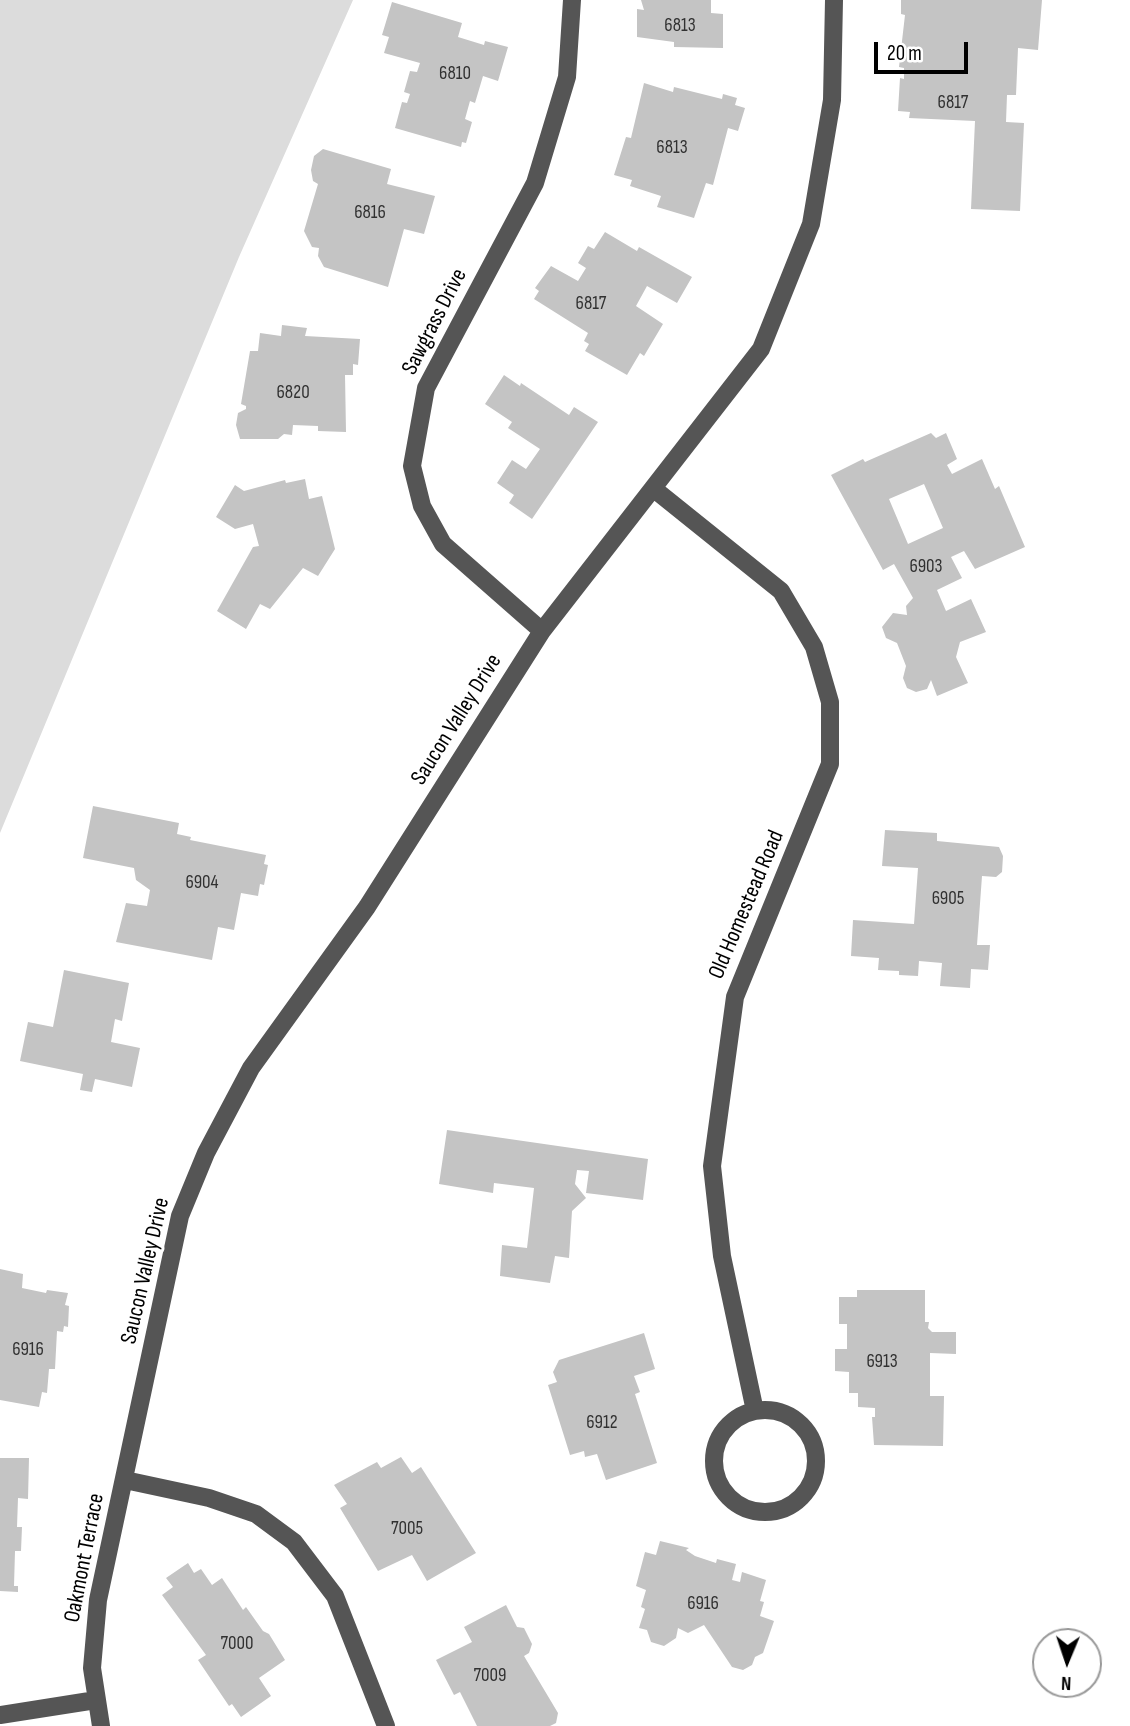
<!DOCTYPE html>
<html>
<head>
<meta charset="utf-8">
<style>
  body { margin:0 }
  #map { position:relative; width:1130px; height:1726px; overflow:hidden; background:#fff; font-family:"Sofia Sans Condensed",sans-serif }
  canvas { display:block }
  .north { position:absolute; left:1032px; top:1628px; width:70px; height:70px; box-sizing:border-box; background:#fff; border:2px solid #999; border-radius:50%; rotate:182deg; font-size:19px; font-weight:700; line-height:28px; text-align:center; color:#000 }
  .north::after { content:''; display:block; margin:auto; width:24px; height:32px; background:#000; clip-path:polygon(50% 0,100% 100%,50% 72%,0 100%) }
  .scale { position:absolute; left:874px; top:42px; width:94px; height:32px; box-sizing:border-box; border:4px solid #000; border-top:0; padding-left:9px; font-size:21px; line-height:24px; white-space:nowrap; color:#000; -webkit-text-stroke:5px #fff; paint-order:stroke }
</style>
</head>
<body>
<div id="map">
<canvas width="1130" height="1726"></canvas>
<div class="north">N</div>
<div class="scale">20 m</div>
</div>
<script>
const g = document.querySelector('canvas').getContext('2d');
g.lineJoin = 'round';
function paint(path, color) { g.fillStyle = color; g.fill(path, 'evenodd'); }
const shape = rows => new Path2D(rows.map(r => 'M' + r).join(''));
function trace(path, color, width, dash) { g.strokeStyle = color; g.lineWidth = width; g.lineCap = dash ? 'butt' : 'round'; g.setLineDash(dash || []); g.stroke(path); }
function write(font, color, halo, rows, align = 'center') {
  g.font = font + ' "Sofia Sans Condensed",sans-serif'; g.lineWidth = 6; g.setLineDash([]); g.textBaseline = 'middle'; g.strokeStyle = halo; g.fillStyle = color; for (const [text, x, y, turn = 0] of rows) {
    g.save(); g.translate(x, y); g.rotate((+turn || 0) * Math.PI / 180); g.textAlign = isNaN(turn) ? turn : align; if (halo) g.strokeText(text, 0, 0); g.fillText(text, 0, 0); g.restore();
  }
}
paint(shape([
  [0,0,353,0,239,257,0,833]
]), '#dcdcdc');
paint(shape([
  [641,0,711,0,711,13,723,14,723,48,674,47,674,42,637,37,637,9,644,10],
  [901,0,1042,0,1038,50,1018,48,1016,95,1007,95,1006,122,1024,123,1020,211,971,209,975,121,909,118,910,112,898,111,900,78,904,79,904,68,899,67,905,15,901,14],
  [392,2,462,23,458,37,484,45,485,41,508,47,498,81,483,76,475,103,470,101,465,119,472,122,466,143,462,142,461,147,395,128,402,102,407,103,410,94,404,92,410,71,417,72,420,63,384,53,389,37,382,35],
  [644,83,673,92,674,87,722,99,723,94,737,98,735,105,745,108,738,131,728,128,713,185,706,183,694,218,657,207,661,196,630,186,632,180,614,175,626,137,631,138],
  [323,149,391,169,387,184,435,196,424,234,404,229,388,287,324,267,318,256,319,248,312,247,304,231,318,184,313,181,311,170,314,156],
  [605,232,637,251,639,247,692,277,677,303,647,286,636,306,663,324,644,356,640,353,627,375,585,351,589,344,584,341,588,333,534,299,539,291,535,288,551,266,578,281,586,268,578,263,588,246,594,249],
  [282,325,307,328,305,336,360,339,358,365,353,364,353,375,345,375,346,432,318,431,318,426,293,425,292,435,284,434,278,439,240,439,236,425,238,413,246,409,246,406,241,404,250,351,258,351,260,333,281,336],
  [504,375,520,386,521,383,569,415,574,407,598,422,532,519,509,503,514,495,497,483,512,460,526,469,540,449,508,428,512,422,485,404],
  [931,433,936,438,946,433,957,459,947,465,952,474,982,459,995,489,999,486,1025,547,975,569,964,551,951,557,962,578,937,590,946,611,971,599,986,632,960,642,956,657,968,683,937,696,931,680,927,689,916,692,907,688,903,678,906,666,897,643,886,638,882,627,893,613,907,615,906,606,913,598,894,564,883,570,831,475,863,459,865,462],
  [924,484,943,528,908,544,889,499],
  [305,479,309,499,322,496,335,549,318,576,303,568,270,609,260,604,246,629,217,611,253,547,259,546,253,524,235,529,216,517,235,485,244,491,285,480,286,483],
  [93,806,179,823,177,834,191,837,190,840,266,855,264,864,268,865,264,885,260,884,258,896,241,893,234,930,218,927,212,960,116,942,126,903,147,906,150,890,136,880,134,868,83,858],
  [885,830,937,833,937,841,999,847,1003,856,1002,872,996,877,982,876,977,945,990,945,988,970,971,969,970,988,940,986,942,963,919,961,918,976,899,975,899,971,878,970,879,958,851,956,853,920,914,924,918,868,882,866],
  [64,970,129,983,122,1021,115,1019,111,1042,140,1048,132,1087,95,1079,92,1092,80,1090,83,1074,20,1061,28,1022,53,1027],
  [447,1130,648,1159,643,1200,586,1193,589,1171,577,1170,575,1184,586,1198,572,1211,569,1258,555,1256,550,1283,500,1276,502,1245,527,1248,534,1188,494,1183,493,1193,439,1184],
  [0,1269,23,1274,22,1288,46,1293,47,1290,68,1293,65,1305,69,1306,68,1327,64,1326,63,1332,57,1331,55,1369,49,1369,47,1393,42,1392,39,1407,0,1400],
  [857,1290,925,1290,925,1322,929,1322,928,1328,932,1332,956,1332,956,1354,930,1353,930,1396,944,1396,943,1446,874,1445,872,1417,875,1417,875,1408,858,1407,858,1393,849,1393,849,1372,835,1371,835,1349,847,1349,847,1324,839,1324,839,1297,857,1297],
  [644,1333,655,1369,634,1376,640,1392,635,1394,657,1463,606,1480,597,1454,585,1457,584,1451,570,1455,548,1385,557,1382,553,1372,559,1360],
  [401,1457,412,1473,421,1467,476,1553,427,1581,412,1555,378,1571,340,1508,347,1504,334,1485,377,1462,381,1468],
  [0,1458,29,1458,28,1499,18,1498,17,1527,22,1527,21,1551,15,1551,14,1586,18,1586,18,1592,0,1591],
  [660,1541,689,1548,686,1550,695,1556,716,1563,717,1559,736,1564,732,1580,740,1582,742,1572,766,1580,760,1601,764,1602,760,1616,774,1621,763,1653,755,1657,752,1665,743,1670,732,1667,704,1625,688,1633,678,1628,676,1638,664,1646,651,1642,647,1630,639,1628,645,1609,641,1607,646,1590,636,1586,645,1552,656,1555],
  [188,1563,194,1573,201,1569,212,1585,222,1578,243,1610,246,1607,263,1631,269,1634,285,1660,259,1678,271,1696,241,1717,232,1704,229,1706,198,1660,206,1655,162,1595,173,1587,166,1578],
  [506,1605,517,1627,524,1628,532,1644,529,1653,524,1656,558,1713,556,1723,550,1726,477,1726,460,1692,454,1695,436,1660,472,1642,464,1627]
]), '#c4c4c4');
trace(shape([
  [654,489,781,591,814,647,830,702,830,764,735,997,712,1166,722,1256,755,1411],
  [542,631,443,544,422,506,412,466,426,388,535,183,567,77,572,0],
  '714 1461a51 51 0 1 1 102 0a51 51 0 1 1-102 0Z',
  [125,1480,209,1498,256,1514,294,1542,335,1596,386,1726],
  [0,1715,96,1700],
  [101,1726,92,1668,98,1600,180,1216,206,1153,251,1068,367,907,542,631,761,349,811,224,832,100,834,0]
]), '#555', 18);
write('19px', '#313131', null, [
  ["6813",680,26],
  ["6810",455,74],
  ["6817",953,103],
  ["6813",672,148],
  ["6816",370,213],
  ["6817",591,304],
  ["6820",293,393],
  ["6903",926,567],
  ["6904",202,883],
  ["6905",948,899],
  ["6916",28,1350],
  ["6913",882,1362],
  ["6912",602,1423],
  ["7005",407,1529],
  ["6916",703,1604],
  ["7000",237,1644],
  ["7009",490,1676]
]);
write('23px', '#000', '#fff', [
  ["Sawgrass Drive",435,322,-63],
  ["Saucon Valley Drive",457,720,-58],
  ["Old Homestead Road",747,905,-67],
  ["Saucon Valley Drive",146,1271,-77],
  ["Oakmont Terrace",85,1558,-79]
]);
</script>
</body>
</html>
